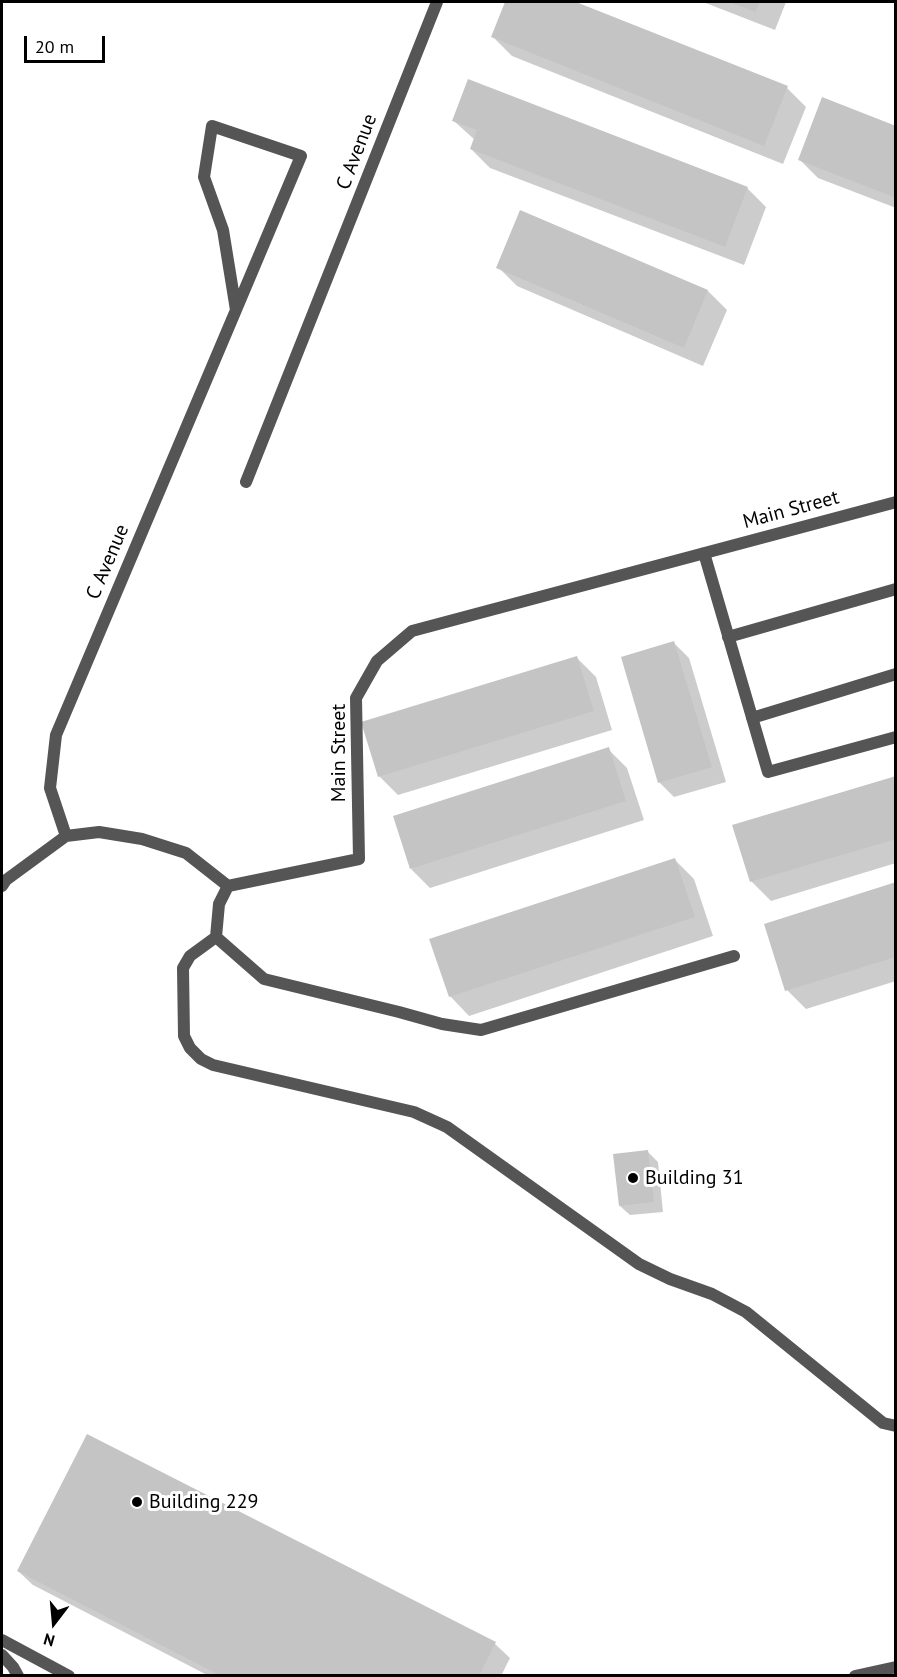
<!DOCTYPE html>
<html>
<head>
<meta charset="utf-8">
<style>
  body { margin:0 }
  #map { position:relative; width:897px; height:1677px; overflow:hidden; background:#fff; font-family:"PT Sans",sans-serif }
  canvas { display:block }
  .frame { position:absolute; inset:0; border:3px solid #000; pointer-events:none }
  .north { position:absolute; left:24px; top:1593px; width:60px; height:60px; -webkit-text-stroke:4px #fff; paint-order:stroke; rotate:196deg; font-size:16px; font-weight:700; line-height:24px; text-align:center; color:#000 }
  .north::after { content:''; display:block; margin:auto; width:21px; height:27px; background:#000; clip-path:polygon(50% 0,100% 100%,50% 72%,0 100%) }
  .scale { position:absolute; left:24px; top:36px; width:81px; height:27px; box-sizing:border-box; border:3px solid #000; border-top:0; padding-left:8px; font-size:18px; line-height:21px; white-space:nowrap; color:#000; -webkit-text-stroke:4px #fff; paint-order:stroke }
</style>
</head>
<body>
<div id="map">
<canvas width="897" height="1677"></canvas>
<div class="frame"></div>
<div class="north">N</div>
<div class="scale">20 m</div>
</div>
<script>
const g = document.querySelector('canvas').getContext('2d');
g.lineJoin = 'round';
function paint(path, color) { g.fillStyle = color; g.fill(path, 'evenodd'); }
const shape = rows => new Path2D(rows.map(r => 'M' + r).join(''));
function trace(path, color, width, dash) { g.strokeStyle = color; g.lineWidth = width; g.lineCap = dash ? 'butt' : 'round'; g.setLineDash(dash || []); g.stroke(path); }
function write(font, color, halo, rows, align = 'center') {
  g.font = font + ' "PT Sans",sans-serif'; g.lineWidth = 6; g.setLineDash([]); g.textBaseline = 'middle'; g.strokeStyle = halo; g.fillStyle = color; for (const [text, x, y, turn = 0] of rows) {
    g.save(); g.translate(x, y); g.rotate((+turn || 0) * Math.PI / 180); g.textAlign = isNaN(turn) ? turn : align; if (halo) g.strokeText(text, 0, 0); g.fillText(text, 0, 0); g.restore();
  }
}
paint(shape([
  [507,2,572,2,787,88,806,107,783,164,512,56,493,37],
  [703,2,786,2,775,30],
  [454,121,747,188,766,207,744,265,490,168,471,149,475,140],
  [896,128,896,208,818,178,799,159],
  [521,212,708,291,727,310,703,366,517,286,498,267],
  [674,643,689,658,726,782,674,797,659,782],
  [577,658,596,677,612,730,398,795,379,776],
  [608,749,627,768,644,820,430,888,411,869],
  [896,777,896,863,771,901,752,882,734,826],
  [675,860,694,879,713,936,469,1016,450,996],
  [896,884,896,981,806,1009,787,990],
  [648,1152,658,1162,663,1212,630,1215,620,1206],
  [18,1571,495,1644,510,1658,501,1676,209,1676,33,1585]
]), '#0003');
paint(shape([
  [505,2,576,2,788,86,764,146,491,37],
  [729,2,760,2,755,12],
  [468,79,748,187,725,247,470,149,477,130,452,121],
  [822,97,896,126,896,198,798,160],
  [520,210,708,290,684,348,496,268],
  [674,641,712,767,658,783,621,657],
  [577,656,594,711,378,777,361,722],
  [609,747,626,801,410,869,393,816],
  [896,776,896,839,750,882,732,825],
  [675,858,695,917,449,997,429,939],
  [896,882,896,957,785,991,764,924],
  [648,1150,654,1202,619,1206,613,1154],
  [87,1434,496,1642,479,1676,221,1676,17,1571]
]), '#c4c4c4');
trace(shape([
  [246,482,437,2],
  [704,553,768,772,896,737],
  [728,637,896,589],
  [752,718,896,674],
  [66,836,50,788,56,735,236,310,301,156,212,126,204,177,223,230,236,310],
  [2,886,6,880,66,836,99,832,142,839,186,853,228,886,359,859,356,698,377,661,412,631,896,502],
  [228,886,219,904,216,937,190,956,183,968,184,1036,190,1048,201,1059,213,1065,414,1112,447,1127,639,1264,670,1279,712,1294,746,1312,883,1423,896,1426],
  [216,937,264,979,399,1012,442,1024,481,1030,734,956],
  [2,1655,13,1667,18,1676]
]), '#555', 12);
trace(shape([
  [2,1640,69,1676],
  [855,1676,896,1667]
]), '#555', 12);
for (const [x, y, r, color] of [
  [633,1178,6,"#000"],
  [137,1502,6,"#000"]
]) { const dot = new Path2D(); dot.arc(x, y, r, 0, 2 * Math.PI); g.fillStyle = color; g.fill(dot); trace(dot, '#fff', 2); }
write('20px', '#000', '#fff', [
  ["C Avenue",357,152,-69],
  ["Main Street",791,510,-15],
  ["C Avenue",108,562,-67],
  ["Main Street",339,753,-90]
]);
write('20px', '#000', '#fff', [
  ["Building 31",645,1178],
  ["Building 229",149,1502]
], 'left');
</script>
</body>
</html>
